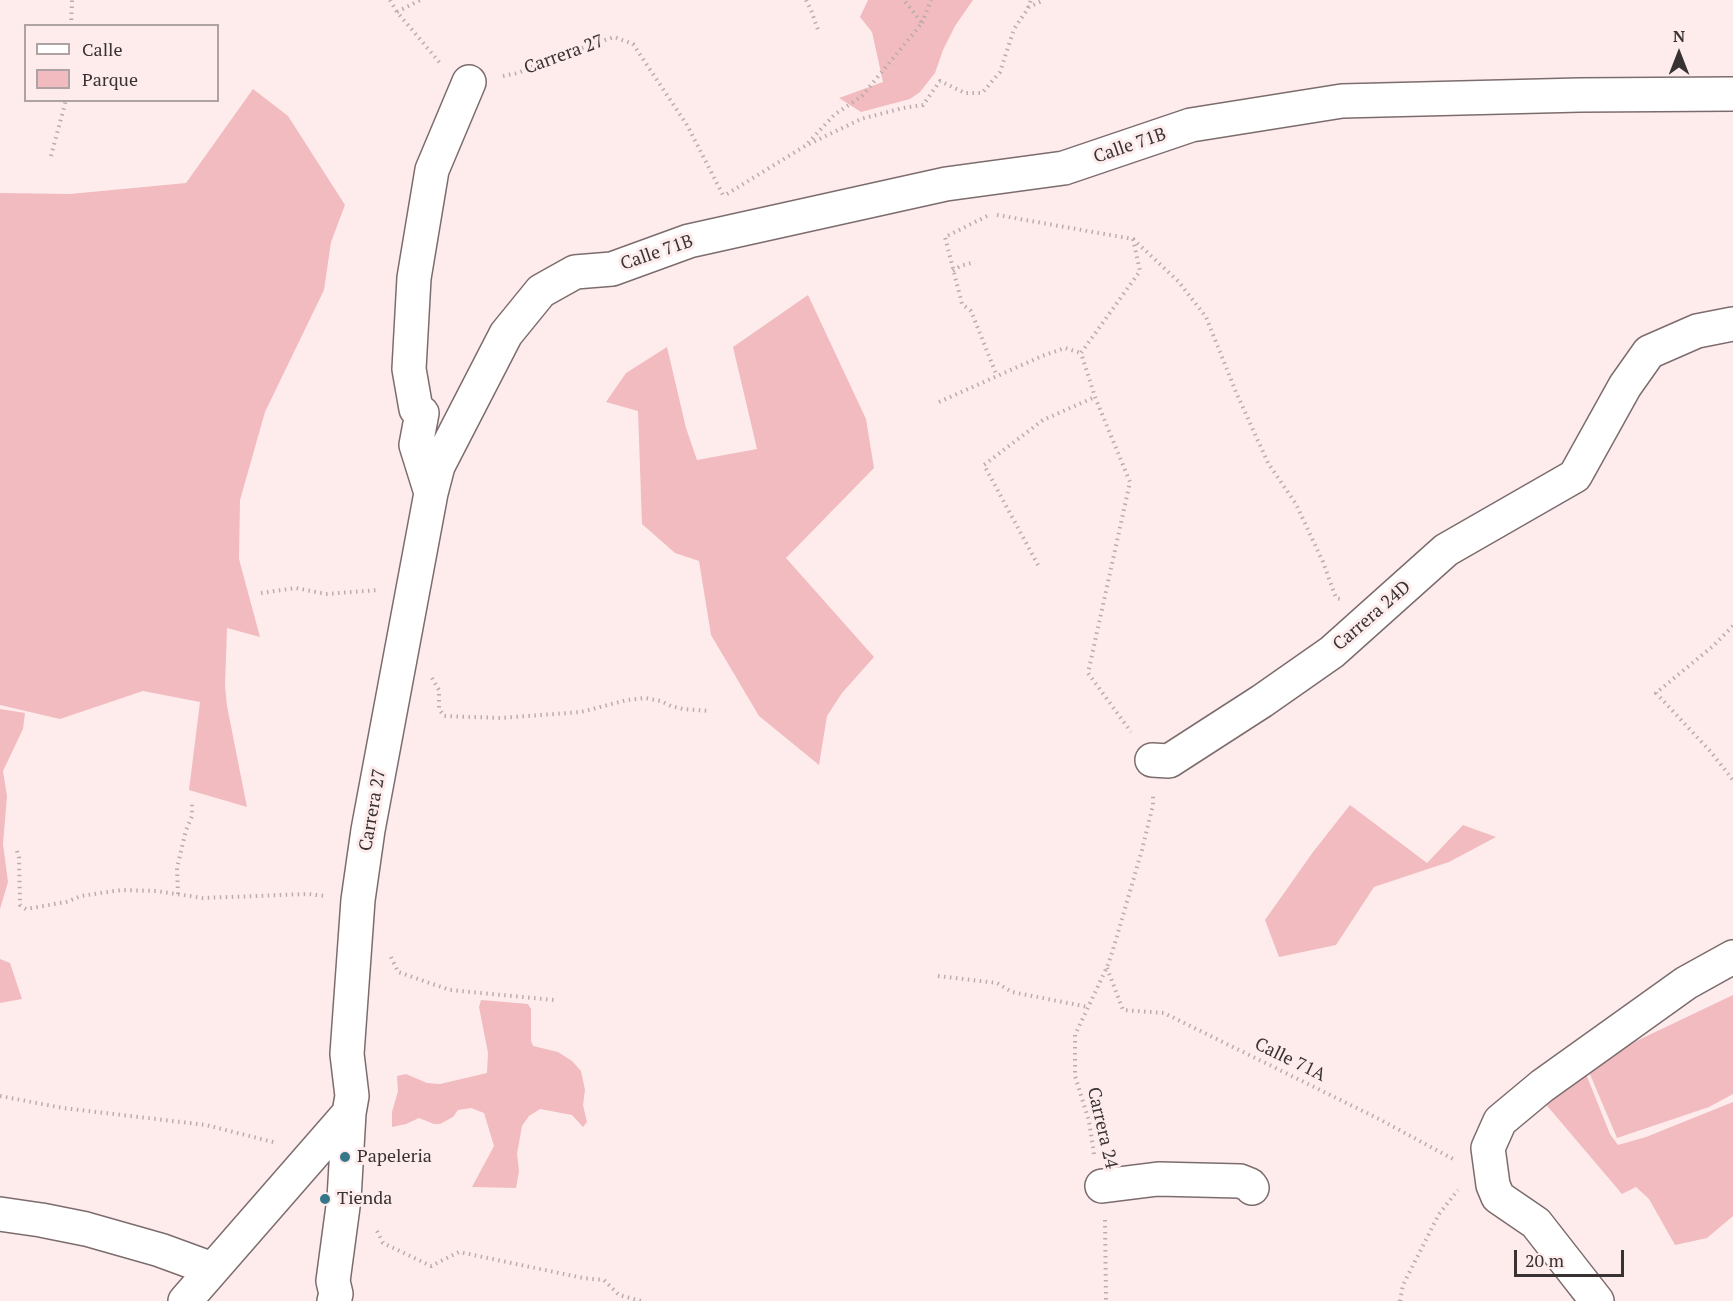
<!DOCTYPE html>
<html>
<head>
<meta charset="utf-8">
<style>
  body { margin:0 }
  #map { position:relative; width:1733px; height:1301px; overflow:hidden; background:#feeced; font-family:"PT Serif",serif }
  canvas { display:block }
  .legend { position:absolute; left:24px; top:24px; width:195px; height:78px; box-sizing:border-box; background:#feeced; border:2px solid #afa2a3; margin:0; padding:8px 10px; list-style:none; font-size:18px; color:#393233 }
  .legend li { display:flex; align-items:center; gap:12px; height:30px }
  .legend b { width:30px; border:2px solid #afa2a3 }
  .north { position:absolute; left:1649px; top:24px; width:60px; height:60px; -webkit-text-stroke:4px #feeced; paint-order:stroke; rotate:0deg; font-size:16px; font-weight:700; line-height:24px; text-align:center; color:#393233 }
  .north::after { content:''; display:block; margin:auto; width:21px; height:27px; background:#393233; clip-path:polygon(50% 0,100% 100%,50% 72%,0 100%) }
  .scale { position:absolute; left:1514px; top:1250px; width:110px; height:27px; box-sizing:border-box; border:3px solid #393233; border-top:0; padding-left:8px; font-size:18px; line-height:21px; white-space:nowrap; color:#393233; -webkit-text-stroke:4px #feeced; paint-order:stroke }
</style>
</head>
<body>
<div id="map">
<canvas width="1733" height="1301"></canvas>
<ul class="legend">
<li><b style="height:8px;background:#fff"></b>Calle</li>
<li><b style="height:16px;background:#f1bbbf"></b>Parque</li>
</ul>
<div class="north">N</div>
<div class="scale">20 m</div>
</div>
<script>
const g = document.querySelector('canvas').getContext('2d');
g.lineJoin = 'round';
function paint(path, color) { g.fillStyle = color; g.fill(path, 'evenodd'); }
const shape = rows => new Path2D(rows.map(r => 'M' + r).join(''));
function trace(path, color, width, dash) { g.strokeStyle = color; g.lineWidth = width; g.lineCap = dash ? 'butt' : 'round'; g.setLineDash(dash || []); g.stroke(path); }
function write(font, color, halo, rows, align = 'center') {
  g.font = font + ' "PT Serif",serif'; g.lineWidth = 6; g.setLineDash([]); g.textBaseline = 'middle'; g.strokeStyle = halo; g.fillStyle = color; for (const [text, x, y, turn = 0] of rows) {
    g.save(); g.translate(x, y); g.rotate((+turn || 0) * Math.PI / 180); g.textAlign = isNaN(turn) ? turn : align; if (halo) g.strokeText(text, 0, 0); g.fillText(text, 0, 0); g.restore();
  }
}
paint(shape([
  [868,0,973,0,955,26,943,50,935,73,920,92,910,99,861,112,839,98,883,82,872,32,860,17],
  [253,89,288,116,345,205,331,242,324,290,265,412,240,500,239,559,260,637,227,628,225,686,227,706,247,807,189,790,200,702,143,691,60,719,0,705,0,193,70,194,186,183],
  [808,295,866,419,874,468,786,558,874,657,842,693,827,716,819,765,759,716,711,635,699,561,675,553,642,524,638,411,606,402,626,373,667,347,686,428,697,460,757,449,733,347],
  [0,709,25,713,23,729,3,771,7,796,3,844,8,882,0,909],
  [1350,805,1427,863,1463,825,1496,837,1449,862,1374,887,1336,945,1279,957,1265,920,1313,852],
  [0,959,10,963,22,999,0,1003],
  [1733,995,1733,1094,1709,1107,1617,1138,1586,1065],
  [481,1000,528,1004,531,1009,531,1041,533,1046,558,1052,572,1061,581,1071,585,1090,583,1105,587,1122,583,1127,572,1115,540,1109,529,1116,522,1126,517,1154,519,1171,516,1188,472,1187,494,1146,484,1113,471,1108,458,1110,453,1117,440,1124,434,1124,419,1118,406,1124,392,1127,392,1112,398,1091,397,1076,406,1074,427,1083,440,1084,487,1073,488,1053,479,1007],
  [1584,1069,1610,1134,1618,1145,1646,1137,1733,1102,1733,1216,1707,1238,1675,1245,1649,1199,1636,1187,1622,1194,1543,1101]
]), '#f1bbbf');
const minor = shape([
  [431,493,416,445,422,413,416,409,409,369,414,278,432,170,469,82],
  [1152,760,1169,761,1262,701,1332,652,1446,550,1575,476,1625,386,1649,352,1697,331,1733,324],
  [1102,1186,1158,1179,1240,1181,1250,1185,1252,1188],
  [0,1214,41,1220,86,1229,160,1250,212,1269],
  [185,1301,349,1113,352,1096,347,1054,358,900,368,830,431,493,438,466,506,334,541,291,575,272,612,269,689,241,946,184,1064,168,1191,125,1342,101,1580,95,1733,94],
  [334,1301,336,1294,333,1281,344,1199,349,1113],
  [1597,1301,1536,1223,1498,1197,1493,1185,1488,1148,1500,1121,1542,1086,1686,983,1733,957]
]);
trace(minor, '#7c6c6d', 36);
trace(shape([
  [390,0,397,12,440,63],
  [806,0,811,10,818,30],
  [1028,8,1031,0],
  [397,12,420,0],
  [922,23,931,0],
  [71,26,72,0],
  [503,76,518,73,553,58,614,37,633,44,687,125,724,197],
  [808,143,834,115,862,96,922,23,904,0],
  [51,156,66,100],
  [727,194,805,146,861,119,903,108,923,105,940,81,965,93,982,93,1000,72,1014,29,1029,7,1044,0],
  [997,215,1133,239,1140,271,1081,353,1095,397,1130,482,1088,673,1131,732],
  [987,216,945,237,962,304,971,311,997,376],
  [1133,239,1178,281,1206,317,1236,392,1268,463,1296,504,1323,562,1336,598,1340,599],
  [953,271,960,266,975,262],
  [939,402,1042,356,1065,348,1081,353],
  [1038,565,984,465,1043,420,1095,397],
  [261,593,296,588,326,594,378,590],
  [1733,626,1713,646,1656,693,1710,751,1733,780],
  [432,678,439,690,439,709,444,716,500,718,568,713,581,712,627,700,645,698,661,701,671,706,683,709,710,711],
  [17,851,19,858,20,905,26,909,66,902,81,896,121,890,156,891,203,898,308,894,325,896],
  [178,894,177,868,186,830,192,816,192,802],
  [391,957,398,972,450,990,554,1000],
  [1107,968,1123,1010,1164,1013,1379,1119,1453,1159],
  [938,976,997,983,1012,992,1088,1007],
  [0,1096,63,1108,206,1125,277,1143],
  [1094,1154,1089,1121,1075,1076,1075,1035,1107,967,1112,953,1142,850,1153,805,1153,796],
  [1105,1220,1106,1301],
  [377,1231,383,1243,431,1266,459,1252,583,1278,604,1280,619,1295,641,1301],
  [1400,1301,1403,1285,1439,1214,1458,1190]
]), '#baabac', 4, [1.5, 4.5]);
trace(minor, '#fff', 33);
for (const [x, y, r, color] of [
  [345,1157,6,"#357789"],
  [325,1199,6,"#357789"]
]) { const dot = new Path2D(); dot.arc(x, y, r, 0, 2 * Math.PI); g.fillStyle = color; g.fill(dot); trace(dot, '#feeced', 2); }
write('18px', '#393233', '#feeced', [
  ["Carrera 27",564,55,-20],
  ["Calle 71B",1130,146,-19],
  ["Calle 71B",657,253,-19],
  ["Carrera 24D",1372,616,-41],
  ["Carrera 27",373,810,-80],
  ["Calle 71A",1290,1060,26],
  ["Carrera 24",1102,1128,77]
]);
write('18px', '#393233', '#feeced', [
  ["Papeleria",357,1157],
  ["Tienda",337,1199]
], 'left');
</script>
</body>
</html>
